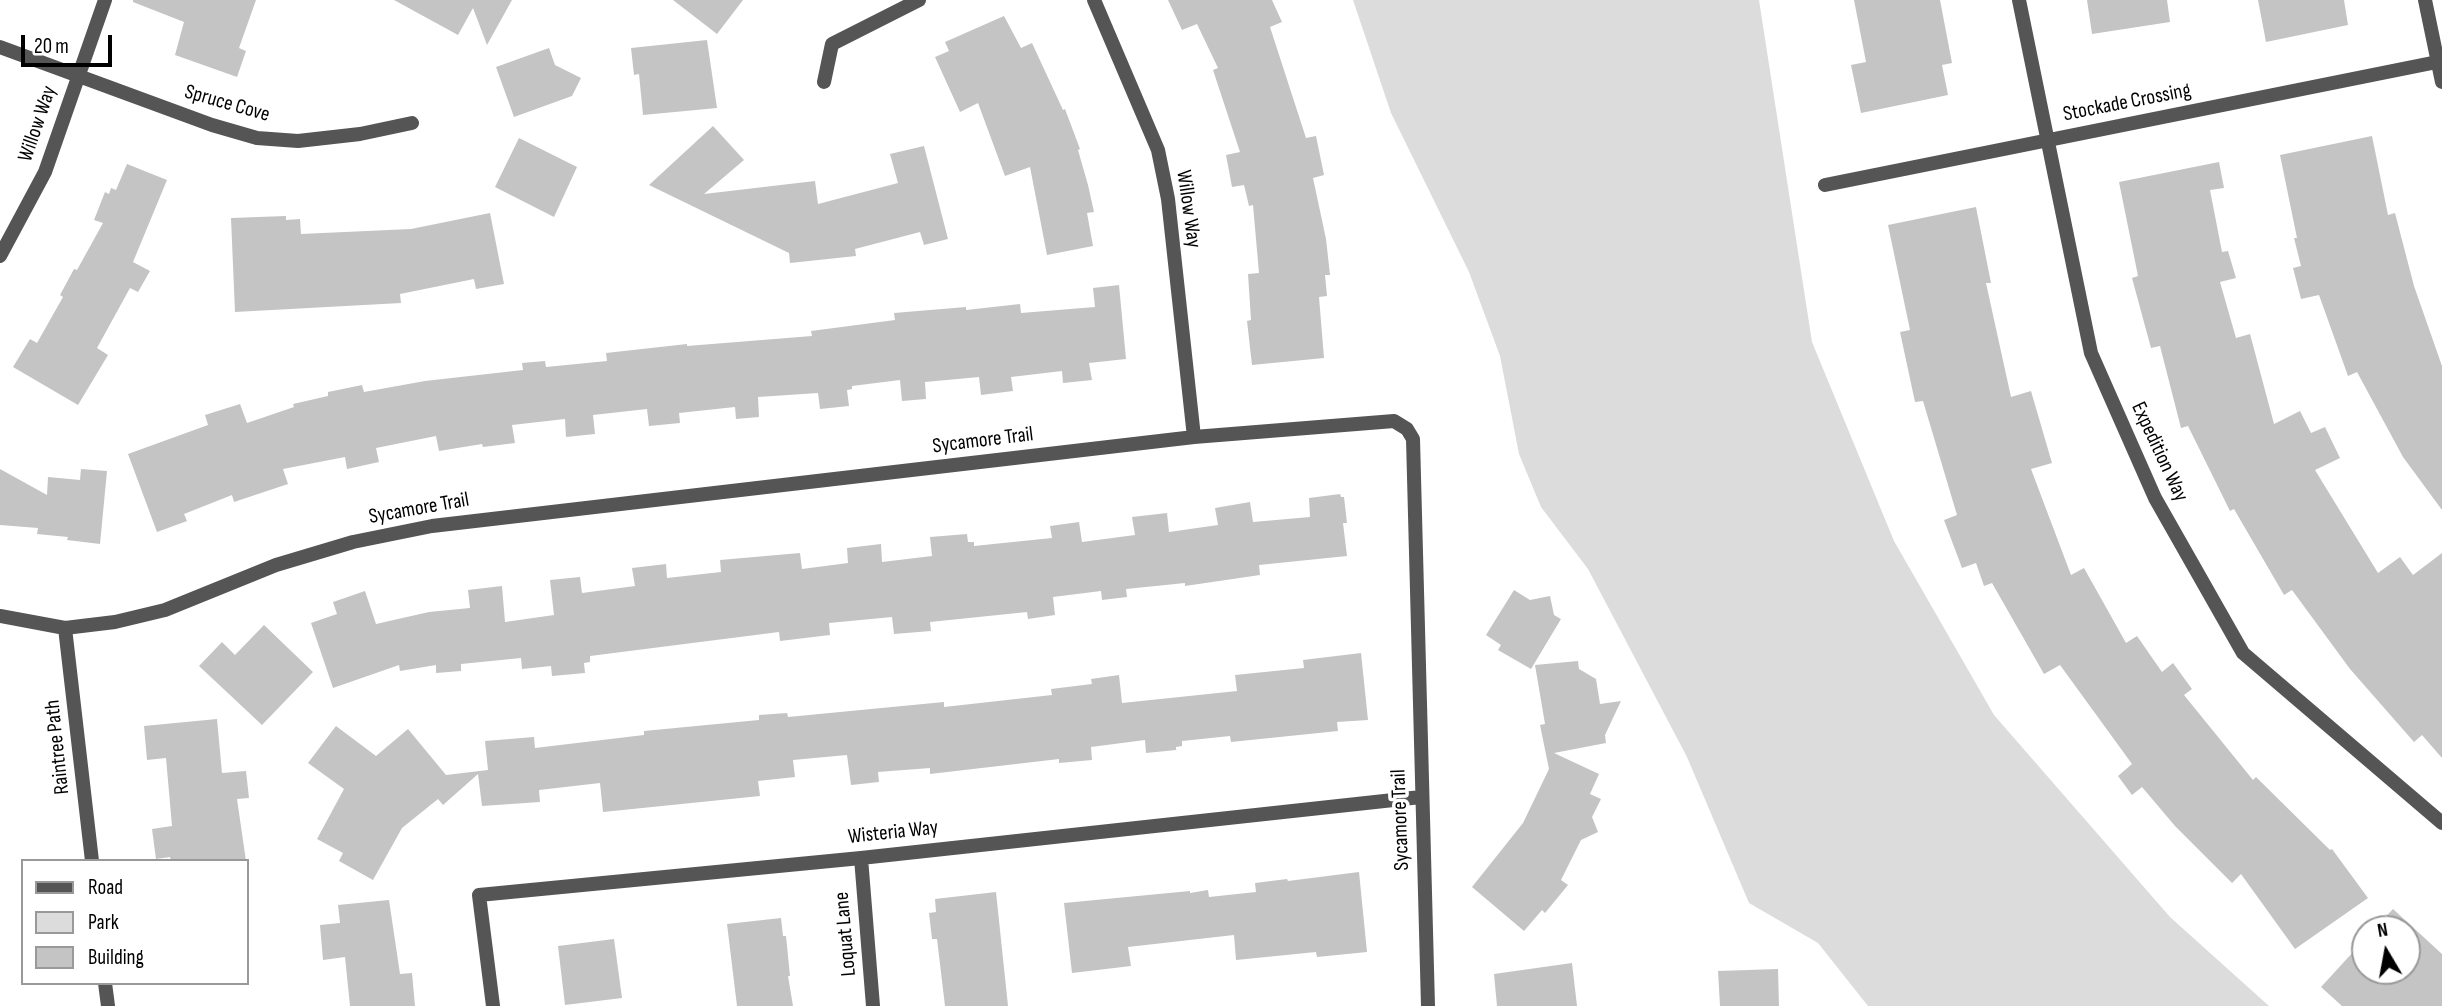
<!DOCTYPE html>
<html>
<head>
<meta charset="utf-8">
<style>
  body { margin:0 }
  #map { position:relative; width:2442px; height:1006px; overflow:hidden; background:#fff; font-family:"Sofia Sans Condensed",sans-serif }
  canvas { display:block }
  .legend { position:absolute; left:21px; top:859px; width:228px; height:126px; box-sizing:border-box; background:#fff; border:2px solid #999; margin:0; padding:9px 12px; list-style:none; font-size:21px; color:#000 }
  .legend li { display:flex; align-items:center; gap:14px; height:35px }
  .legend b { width:35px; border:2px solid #999 }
  .north { position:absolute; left:2351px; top:915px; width:70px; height:70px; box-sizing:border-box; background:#fff; border:2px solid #999; border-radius:50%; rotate:350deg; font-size:19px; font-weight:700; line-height:28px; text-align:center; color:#000 }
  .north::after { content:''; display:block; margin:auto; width:24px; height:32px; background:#000; clip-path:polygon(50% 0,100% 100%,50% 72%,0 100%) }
  .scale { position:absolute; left:21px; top:35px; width:91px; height:32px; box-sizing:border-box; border:4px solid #000; border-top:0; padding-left:9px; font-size:21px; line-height:24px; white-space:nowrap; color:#000; -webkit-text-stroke:5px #fff; paint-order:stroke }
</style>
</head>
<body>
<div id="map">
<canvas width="2442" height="1006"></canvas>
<ul class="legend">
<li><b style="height:9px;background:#555"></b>Road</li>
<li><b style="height:19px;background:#dcdcdc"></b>Park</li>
<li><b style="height:19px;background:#c4c4c4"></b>Building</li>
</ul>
<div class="north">N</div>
<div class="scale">20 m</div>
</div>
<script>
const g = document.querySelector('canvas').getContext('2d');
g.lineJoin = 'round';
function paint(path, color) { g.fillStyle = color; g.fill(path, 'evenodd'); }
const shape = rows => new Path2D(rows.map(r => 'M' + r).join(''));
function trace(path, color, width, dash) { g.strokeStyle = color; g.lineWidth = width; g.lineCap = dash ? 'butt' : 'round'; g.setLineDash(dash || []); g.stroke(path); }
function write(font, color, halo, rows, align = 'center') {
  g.font = font + ' "Sofia Sans Condensed",sans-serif'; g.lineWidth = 7; g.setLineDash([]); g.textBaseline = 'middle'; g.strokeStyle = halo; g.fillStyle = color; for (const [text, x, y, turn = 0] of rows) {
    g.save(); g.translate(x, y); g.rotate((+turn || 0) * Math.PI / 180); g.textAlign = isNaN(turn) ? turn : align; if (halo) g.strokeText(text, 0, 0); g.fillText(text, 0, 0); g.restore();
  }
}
paint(shape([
  [1353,0,1759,0,1812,342,1894,541,1994,715,2170,917,2269,1006,1868,1006,1818,943,1749,903,1687,757,1588,569,1541,507,1519,454,1500,356,1469,272,1391,113]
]), '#dcdcdc');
paint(shape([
  [133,0,256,0,239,48,246,51,237,77,175,55,184,22,133,2],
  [394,0,512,0,487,45,473,8,458,35],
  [673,0,743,0,717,34],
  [1168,0,1272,0,1282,22,1270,27,1306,138,1316,136,1324,175,1313,178,1326,239,1330,275,1325,275,1327,296,1319,297,1324,358,1252,365,1247,321,1251,320,1248,274,1259,273,1253,205,1249,206,1244,185,1232,187,1226,155,1240,152,1213,70,1218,68,1197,24,1182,30],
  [1854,0,1940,0,1952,63,1942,65,1948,95,1861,113,1851,65,1866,62],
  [2087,0,2167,0,2170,22,2092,34],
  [2258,0,2344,0,2348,25,2266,42],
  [1004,16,1021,48,1032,43,1063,110,1065,109,1080,149,1078,150,1088,185,1094,212,1087,213,1093,246,1047,255,1030,167,1005,176,978,103,960,112,935,57,949,51,945,42],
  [707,40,717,108,643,115,639,74,634,75,631,48],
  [549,48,555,65,581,78,572,96,514,117,496,67],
  [713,126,744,160,704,194,815,181,818,204,898,183,890,154,924,146,948,239,924,245,920,232,855,249,856,256,790,263,789,253,649,185],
  [2372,136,2388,215,2395,213,2414,286,2442,366,2442,510,2403,457,2357,372,2348,376,2319,295,2301,299,2293,268,2301,266,2294,238,2297,238,2280,155],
  [519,138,577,167,554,217,495,187],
  [2219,162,2224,188,2210,190,2222,252,2228,251,2236,278,2220,282,2236,338,2250,334,2274,424,2300,411,2311,433,2325,427,2340,458,2315,470,2378,573,2400,557,2413,575,2442,553,2442,758,2422,735,2414,742,2350,669,2292,590,2284,595,2234,509,2230,511,2188,426,2181,428,2160,346,2151,348,2132,278,2138,276,2119,182],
  [127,164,167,180,133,262,150,271,138,292,130,288,97,348,108,355,78,405,13,367,30,339,37,343,63,297,60,295,74,269,77,270,103,223,94,220,105,192,109,194,111,188,116,190],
  [1976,207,1991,283,1986,283,2011,397,2031,391,2052,463,2031,469,2071,575,2084,568,2126,643,2137,636,2162,672,2173,663,2192,689,2184,695,2253,780,2256,777,2330,850,2332,849,2368,898,2295,949,2241,874,2232,883,2175,826,2142,787,2132,795,2118,776,2132,764,2060,665,2044,674,1992,583,1984,586,1976,563,1962,568,1944,520,1957,515,1923,401,1915,402,1900,332,1910,330,1888,225],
  [490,213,504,284,476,289,474,279,400,294,401,303,235,312,231,218,286,216,286,220,300,219,301,234,411,229],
  [1119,285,1126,359,1089,363,1092,380,1063,383,1062,371,1011,377,1013,391,981,395,979,377,925,382,926,399,902,401,900,380,852,386,852,389,847,390,849,406,820,409,818,393,758,397,759,417,736,419,735,407,679,413,680,423,649,426,647,409,593,415,595,434,566,437,565,419,512,425,515,443,483,447,482,444,439,451,436,436,376,448,379,462,347,469,345,457,283,469,288,484,234,502,232,495,184,514,187,521,157,532,128,454,208,425,205,415,240,404,247,423,294,407,293,404,328,396,328,392,362,385,364,392,425,381,523,370,522,363,545,361,546,367,607,361,606,353,687,344,687,346,812,336,811,331,895,320,894,313,966,307,966,310,1020,304,1021,313,1095,307,1093,288],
  [0,469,47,495,48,477,80,480,81,469,107,471,100,544,67,540,68,537,37,534,38,528,0,525],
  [1340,494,1341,497,1344,497,1347,523,1343,523,1347,556,1259,565,1260,575,1185,586,1185,583,1126,589,1127,597,1102,600,1101,591,1053,597,1055,615,1028,619,1027,612,930,622,931,631,894,634,892,617,829,623,830,635,780,641,779,632,590,656,590,662,584,663,585,673,552,676,551,666,522,669,521,658,461,664,461,671,436,673,436,665,400,671,399,665,333,688,311,623,337,614,333,602,365,591,376,624,429,612,470,608,468,590,502,586,505,622,554,615,550,580,580,577,582,593,635,586,632,568,666,564,667,578,721,572,720,560,800,553,802,569,848,563,847,548,881,544,882,562,932,556,930,537,967,534,968,542,974,542,974,546,1052,538,1050,526,1079,522,1082,542,1135,535,1132,517,1167,513,1169,532,1218,525,1215,508,1250,502,1253,522,1310,517,1309,498],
  [1514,590,1530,600,1550,596,1554,615,1561,619,1531,669,1498,650,1501,645,1486,635],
  [264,625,313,672,262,725,199,666,222,642,235,655],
  [1361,653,1368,720,1337,722,1338,731,1231,742,1230,736,1182,741,1182,746,1176,747,1176,750,1146,753,1145,740,1091,747,1092,760,1059,763,1059,759,930,774,930,768,878,772,879,782,851,785,847,755,793,760,795,777,758,781,760,796,603,812,600,783,539,790,540,802,482,806,478,774,443,805,438,799,402,828,373,880,339,861,343,853,317,839,344,789,308,763,336,726,376,756,408,729,446,775,488,770,485,741,534,737,535,748,644,735,644,731,759,720,759,715,787,713,788,717,944,702,944,707,1052,695,1051,689,1092,684,1091,679,1119,675,1122,703,1237,691,1235,675,1304,668,1303,660],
  [1578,661,1579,669,1596,679,1600,704,1621,701,1605,735,1606,743,1554,753,1599,774,1590,794,1601,799,1592,817,1598,832,1581,840,1561,880,1568,885,1545,913,1542,910,1524,931,1472,887,1523,823,1549,769,1540,725,1545,724,1535,665],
  [217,719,222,773,246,771,249,798,237,799,246,861,171,861,170,857,156,859,152,829,172,826,166,758,147,760,144,726],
  [1359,872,1367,952,1317,957,1316,952,1236,960,1234,935,1128,947,1131,966,1072,973,1064,903,1190,891,1190,893,1208,890,1209,897,1256,892,1255,883,1287,879,1288,881],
  [996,892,1008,1006,945,1006,937,939,932,939,929,913,936,912,935,899],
  [389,900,400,974,412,973,415,1006,350,1006,345,957,323,960,320,925,340,923,338,905],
  [2393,909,2442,954,2442,1006,2342,1006,2321,987,2365,939,2365,971,2407,971,2407,929,2374,929],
  [781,918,783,936,786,936,790,976,788,976,793,1006,737,1006,727,924],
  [614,939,622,998,565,1005,558,946],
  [1572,963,1577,1006,1497,1006,1494,974],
  [1778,969,1779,1006,1720,1006,1718,971]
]), '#c4c4c4');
trace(shape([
  [1094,0,1158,150,1168,199,1194,437],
  [2019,0,2091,353,2155,498,2243,653,2442,823],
  [2425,0,2442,82],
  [0,47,212,125,257,138,298,141,360,134,412,123],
  [824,82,832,44,919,0],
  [1825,185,2437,62],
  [0,256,45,172,105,0],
  [0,616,65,628,115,622,165,610,276,565,353,542,432,526,1194,437,1394,421,1407,429,1413,439,1428,1006],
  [65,628,92,861],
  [861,858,873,1006],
  [105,983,108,1006],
  [493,1006,479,895,861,858,1421,797]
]), '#555', 14);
write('21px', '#000', '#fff', [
  ["Stockade Crossing",2127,103,-11],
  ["Spruce Cove",227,104,16],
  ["Willow Way",38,124,-71],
  ["Willow Way",1188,209,82],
  ["Sycamore Trail",983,441,-7],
  ["Expedition Way",2159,452,65],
  ["Sycamore Trail",419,509,-10],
  ["Raintree Path",58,747,-96],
  ["Sycamore Trail",1401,820,-92],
  ["Wisteria Way",893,833,-6],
  ["Loquat Lane",846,934,-95]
]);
</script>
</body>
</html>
